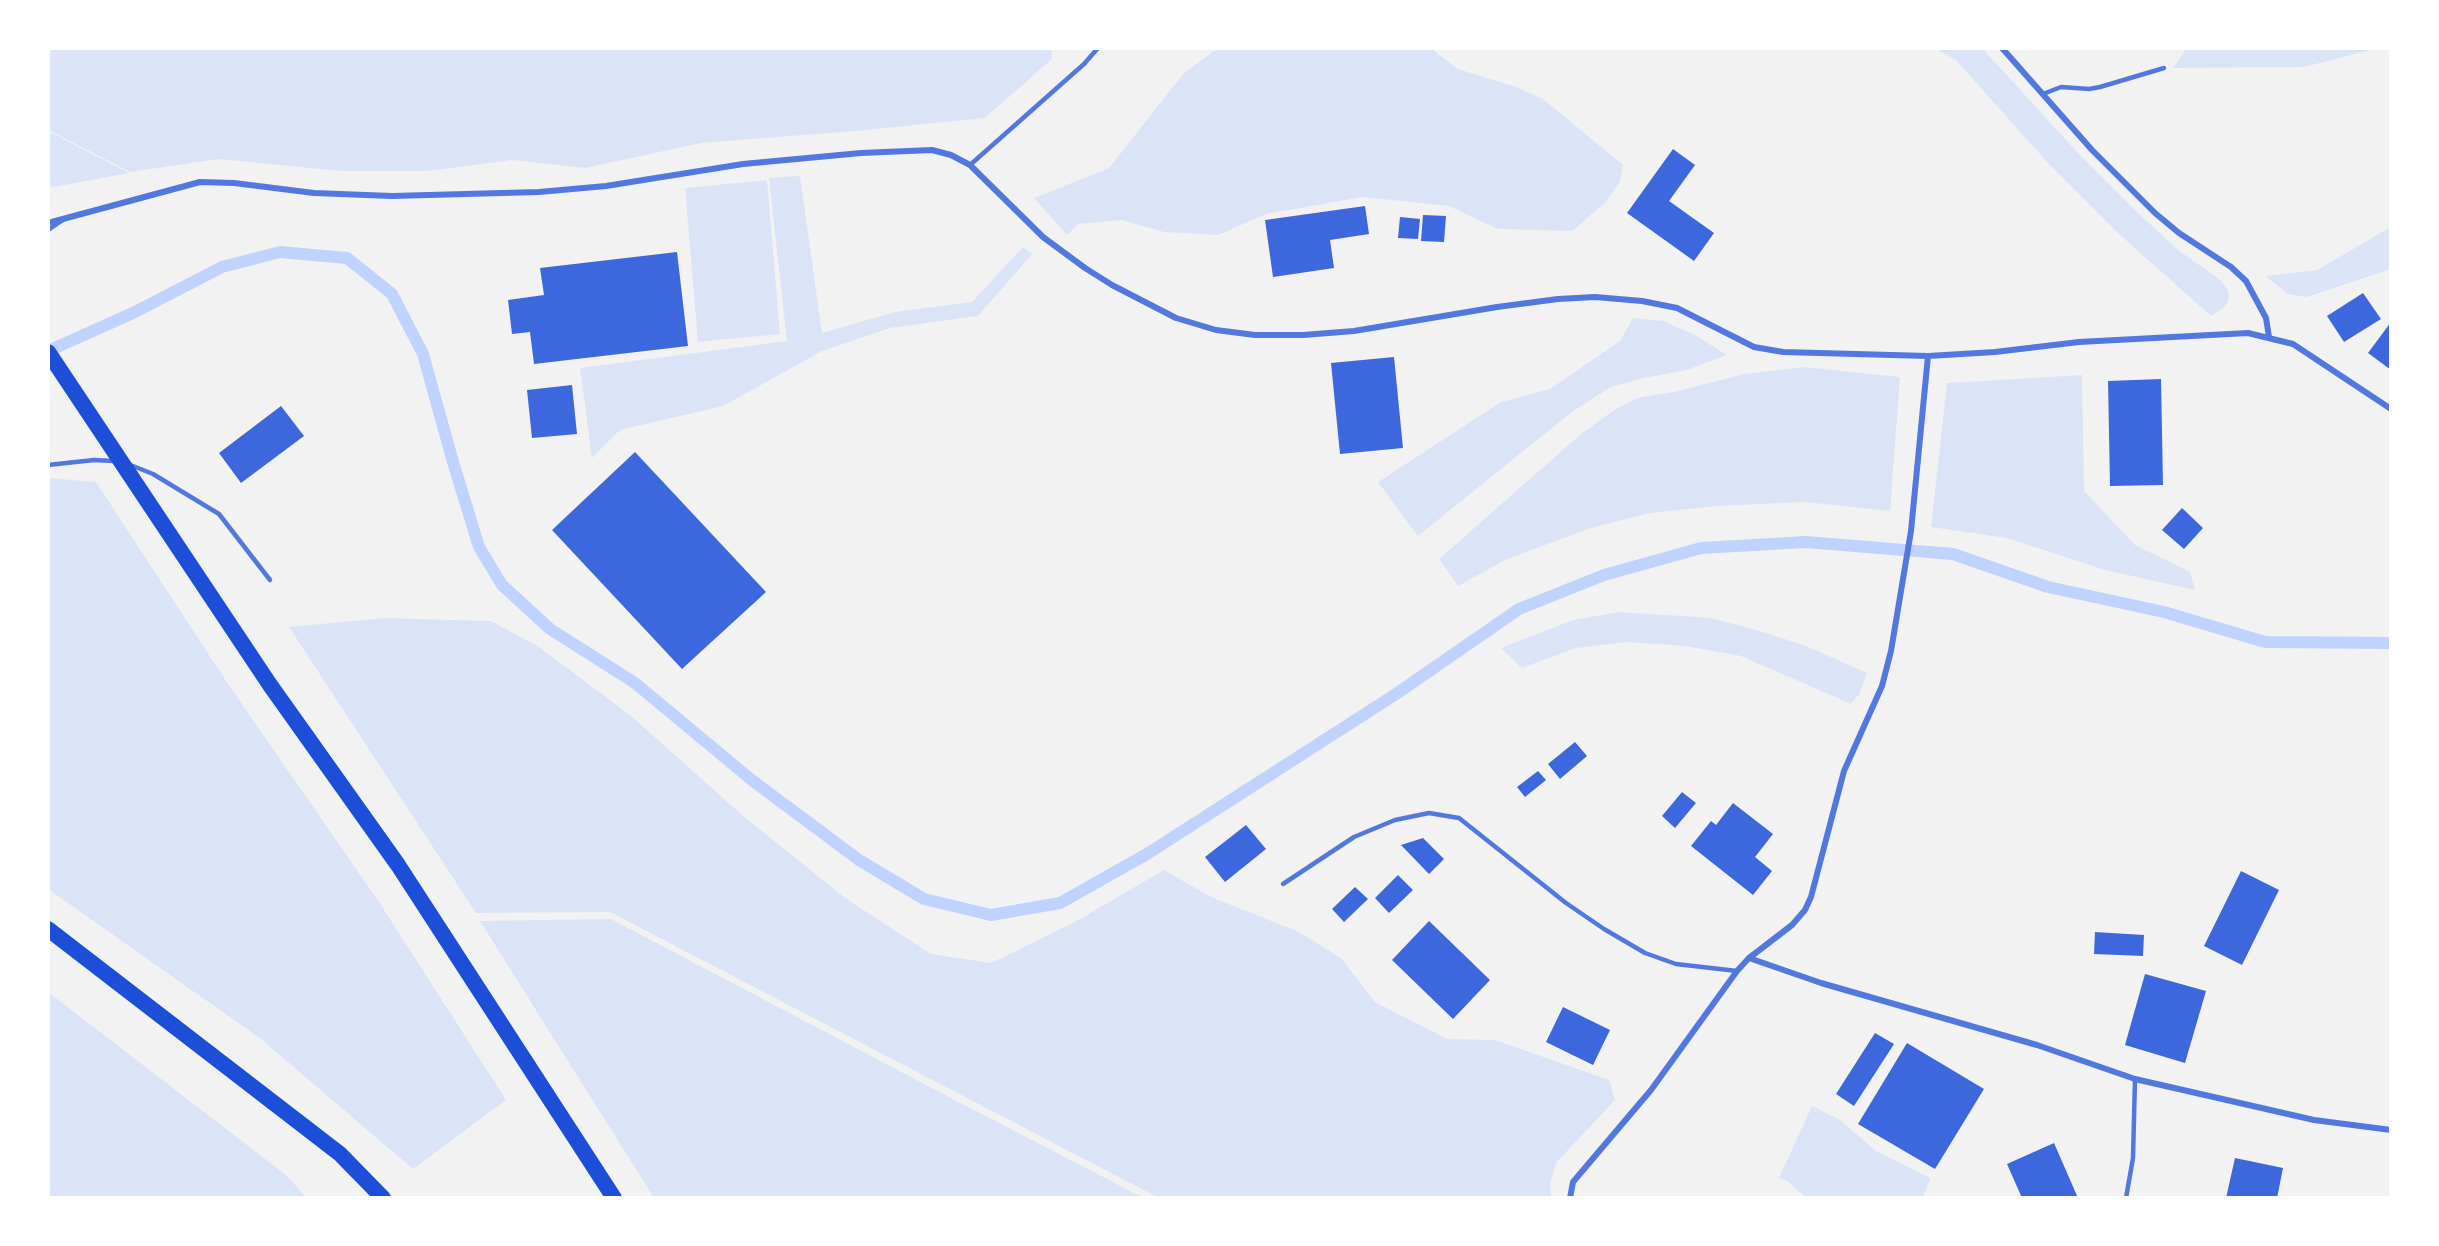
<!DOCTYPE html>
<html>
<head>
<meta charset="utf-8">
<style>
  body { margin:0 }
  #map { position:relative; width:2439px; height:1246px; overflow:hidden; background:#f2f2f2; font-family:Spectral,serif }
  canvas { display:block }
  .frame { position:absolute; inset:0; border:50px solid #fff; pointer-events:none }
</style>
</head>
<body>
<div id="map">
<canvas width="2439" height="1246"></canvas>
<div class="frame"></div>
</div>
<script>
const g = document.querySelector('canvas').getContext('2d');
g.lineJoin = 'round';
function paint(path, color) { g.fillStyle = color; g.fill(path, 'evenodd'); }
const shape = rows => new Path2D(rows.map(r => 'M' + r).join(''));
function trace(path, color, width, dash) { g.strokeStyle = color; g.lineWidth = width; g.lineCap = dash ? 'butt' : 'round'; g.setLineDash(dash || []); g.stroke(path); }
paint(shape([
  [48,48,1051,48,1052,59,985,118,856,131,701,143,585,168,512,160,428,171,340,171,219,159,130,172,48,130],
  [1233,48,1430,48,1458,69,1516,87,1543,99,1623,165,1620,181,1606,202,1572,231,1498,229,1449,206,1362,197,1266,214,1218,235,1164,232,1122,220,1078,224,1067,235,1034,198,1109,168,1184,73,1214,51],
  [1934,48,1982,48,2078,153,2136,211,2178,250,2219,279,2228,290,2229,298,2225,307,2211,316,2118,233,2048,163,1956,60],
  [2187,48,2379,48,2304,67,2173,68],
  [48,131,129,173,48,188],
  [800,176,822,333,895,312,972,302,1023,247,1032,254,978,316,890,328,822,351,723,406,620,430,592,458,580,368,787,341,769,178],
  [767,180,780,334,698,342,685,188],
  [2391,227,2391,269,2307,297,2288,294,2265,276,2317,270],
  [1633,318,1663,321,1695,335,1727,355,1687,370,1644,378,1611,387,1573,411,1418,536,1378,482,1501,402,1550,389,1620,341],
  [1804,367,1900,377,1890,511,1804,502,1718,506,1650,513,1591,528,1507,559,1458,586,1439,559,1581,434,1614,410,1637,398,1674,392,1744,374],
  [2082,375,2084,491,2135,545,2190,572,2195,590,2105,570,2007,538,1931,527,1947,383],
  [48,478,96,482,228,684,379,902,506,1100,413,1169,261,1039,48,889],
  [1620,612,1711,618,1760,631,1806,646,1867,673,1859,694,1851,704,1741,656,1685,646,1627,642,1576,648,1522,668,1501,648,1573,620],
  [384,618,491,621,539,647,630,715,742,815,845,898,931,954,991,963,1075,922,1164,870,1211,897,1299,932,1341,958,1375,1002,1447,1039,1495,1040,1609,1080,1615,1100,1556,1163,1550,1184,1551,1198,1159,1198,610,912,476,913,289,627],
  [611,919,947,1096,1144,1198,654,1198,480,921],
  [48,992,286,1175,307,1198,48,1198],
  [1812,1106,1840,1120,1876,1151,1930,1178,1923,1198,1806,1198,1789,1182,1779,1178]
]), '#dbe4f7');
trace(shape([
  [48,351,133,313,222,267,280,252,347,258,392,294,423,354,453,462,479,547,502,585,550,629,635,683,753,781,859,860,924,899,991,915,1060,903,1147,854,1396,694,1519,609,1604,575,1701,548,1806,542,1953,554,2048,587,2164,612,2265,642,2391,643]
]), '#bfd3fe', 12);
paint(shape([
  [1673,149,1695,165,1669,201,1714,233,1694,261,1627,213],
  [1365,206,1369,234,1330,240,1334,268,1273,277,1265,220],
  [1423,215,1446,216,1444,242,1421,241],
  [1400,217,1420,219,1418,239,1398,238],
  [677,252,688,346,534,364,530,332,512,334,508,300,544,295,540,268],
  [2363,293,2381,319,2344,342,2327,316],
  [2391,322,2391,370,2368,353],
  [1394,357,1403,448,1340,454,1331,363],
  [2161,379,2163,485,2110,486,2108,381],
  [572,385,577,434,532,438,527,390],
  [281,406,304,436,241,483,219,453],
  [635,452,766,592,682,669,552,530],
  [2182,508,2203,528,2184,549,2162,530],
  [1575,742,1587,756,1560,779,1548,764],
  [1538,771,1546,780,1525,797,1517,787],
  [1682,792,1696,803,1675,828,1662,816],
  [1733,803,1773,834,1755,857,1772,871,1753,895,1691,846,1711,821,1716,825],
  [1246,825,1266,849,1225,882,1205,857],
  [1423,838,1444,859,1429,874,1401,845],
  [2241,871,2279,890,2242,965,2204,946],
  [1398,875,1413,890,1389,913,1375,898],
  [1355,887,1368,899,1344,922,1332,909],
  [1429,921,1490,980,1453,1019,1392,960],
  [2095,932,2144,935,2143,956,2094,954],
  [2145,974,2206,991,2185,1063,2125,1045],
  [1563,1007,1610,1030,1593,1065,1546,1042],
  [1875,1033,1894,1044,1854,1106,1836,1094],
  [1907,1043,1984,1089,1935,1169,1858,1124],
  [2054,1143,2078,1198,2022,1198,2007,1164],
  [2235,1158,2283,1168,2277,1198,2226,1198]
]), '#3d67dc');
trace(shape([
  [2043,94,2061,87,2089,89,2100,87,2164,68],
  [970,165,1084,64,1098,48],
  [48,230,63,220],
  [128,464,153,474,219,514,270,580],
  [48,465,94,460,114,461],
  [1283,884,1354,837,1395,820,1429,813,1459,818,1566,903,1604,929,1645,953,1676,964,1737,971],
  [2126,1198,2133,1158,2135,1079]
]), '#5277de', 4.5);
trace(shape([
  [2002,48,2092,150,2155,213,2179,233,2231,267,2246,281,2266,318,2269,337],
  [48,223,200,182,234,183,314,193,392,196,539,192,606,186,743,164,861,153,932,150,951,155,970,165,1043,237,1085,268,1112,285,1176,318,1216,330,1255,335,1303,335,1354,331,1497,307,1558,299,1595,297,1642,301,1677,308,1754,347,1783,352,1928,356,1995,352,2079,342,2248,333,2293,344,2391,409],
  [1749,958,1821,983,2037,1045,2135,1079,2314,1120,2391,1130],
  [1570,1198,1573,1182,1651,1090,1737,971,1749,958,1792,925,1805,910,1811,897,1844,771,1882,686,1891,651,1911,531,1928,356]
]), '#5277de', 6);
trace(shape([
  [48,352,270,685,398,865,614,1198],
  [48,929,340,1154,383,1198]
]), '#1d4ed8', 16);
</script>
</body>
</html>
